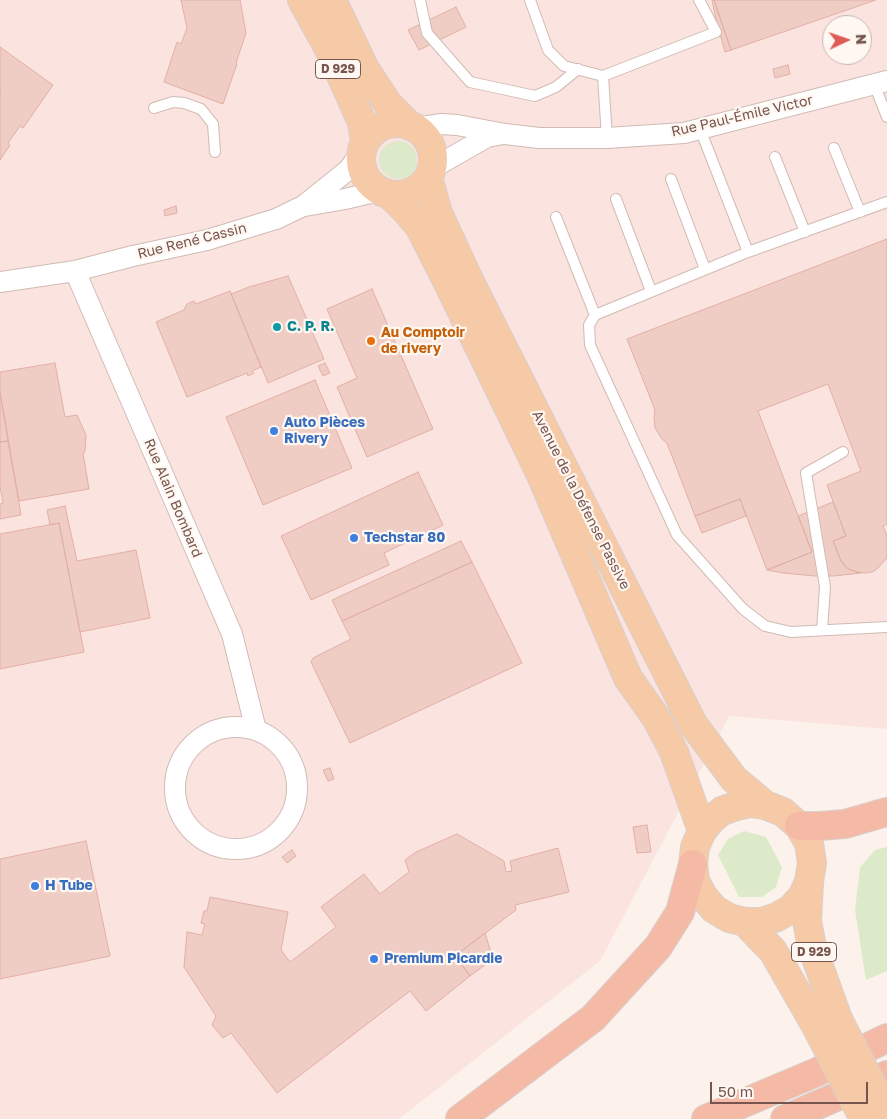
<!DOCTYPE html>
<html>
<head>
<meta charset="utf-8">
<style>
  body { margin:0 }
  #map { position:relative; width:887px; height:1119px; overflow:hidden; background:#fcf2eb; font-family:"Golos Text",sans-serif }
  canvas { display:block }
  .north { position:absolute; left:822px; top:15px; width:50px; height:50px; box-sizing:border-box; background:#fef7f2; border:1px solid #c8b6b0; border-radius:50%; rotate:87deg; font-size:14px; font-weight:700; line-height:20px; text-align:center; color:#77554e }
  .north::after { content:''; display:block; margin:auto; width:18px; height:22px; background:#df5b57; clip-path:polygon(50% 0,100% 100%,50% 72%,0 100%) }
  .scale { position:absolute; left:710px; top:1082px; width:158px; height:22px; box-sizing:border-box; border:2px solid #77554e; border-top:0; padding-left:6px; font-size:15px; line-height:18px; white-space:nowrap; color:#77554e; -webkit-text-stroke:4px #fef7f2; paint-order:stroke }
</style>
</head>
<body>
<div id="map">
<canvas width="887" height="1119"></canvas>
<div class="north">N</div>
<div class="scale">50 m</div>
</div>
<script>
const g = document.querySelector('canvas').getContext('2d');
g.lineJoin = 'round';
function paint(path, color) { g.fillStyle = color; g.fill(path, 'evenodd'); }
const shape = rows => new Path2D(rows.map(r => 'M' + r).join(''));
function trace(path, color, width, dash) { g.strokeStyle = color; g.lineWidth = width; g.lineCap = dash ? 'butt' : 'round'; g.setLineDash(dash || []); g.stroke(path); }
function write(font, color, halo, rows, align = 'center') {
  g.font = font + ' "Golos Text",sans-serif'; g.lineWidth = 4.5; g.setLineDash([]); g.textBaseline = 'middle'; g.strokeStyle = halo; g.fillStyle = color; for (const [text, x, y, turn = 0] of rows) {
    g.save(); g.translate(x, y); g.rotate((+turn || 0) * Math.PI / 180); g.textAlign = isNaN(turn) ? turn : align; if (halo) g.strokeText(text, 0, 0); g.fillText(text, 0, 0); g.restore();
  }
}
paint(shape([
  [0,0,887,0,887,729,729,716,600,961,399,1119,0,1119],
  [832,25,862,25,862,55,832,55]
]), '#fbe3e0');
paint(shape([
  '379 160a19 19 0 1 1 38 0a19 19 0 1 1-38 0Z',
  [744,831,766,837,782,867,776,887,762,897,739,897,718,855,728,839],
  [887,847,887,971,866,980,855,910,860,867,875,850]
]), '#ddeac9');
const building = shape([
  [181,0,240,0,246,33,236,63,237,64,223,104,164,82,177,42,181,44,187,28,181,0],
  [712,0,714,0,731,50,725,52,716,19,712,0],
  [714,0,876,0,731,50,714,0],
  [456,7,466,27,419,50,408,30,456,7],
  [0,47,53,85,23,128,20,126,8,143,10,145,0,160,0,94,1,93,0,92,0,47],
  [788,65,790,74,775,78,773,69,788,65],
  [176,206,177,213,165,216,164,210,176,206],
  [887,239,887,524,883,526,887,536,887,555,886,559,877,569,872,572,866,573,856,572,848,569,842,563,833,541,846,536,827,485,861,471,828,384,758,411,812,552,767,570,740,499,695,516,667,443,662,439,655,428,654,418,655,410,627,339,887,239],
  [288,276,324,359,268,383,231,294,249,287,288,276],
  [372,289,433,429,367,457,337,387,357,378,327,309,372,289],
  [230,291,261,367,252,371,254,373,248,376,247,373,187,397,156,322,184,310,187,304,194,301,196,304,230,291],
  [55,363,65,417,77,415,86,435,85,452,83,453,89,489,19,501,0,392,0,372,55,363],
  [325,363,330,373,323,376,318,366,325,363],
  [315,380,352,468,263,505,226,417,315,380],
  [0,392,8,441,0,442,0,392],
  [8,441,21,515,0,519,0,504,3,503,0,487,0,442,8,441],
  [418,472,443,525,384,553,389,565,311,600,281,536,418,472],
  [740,499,746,516,702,533,695,516,740,499],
  [833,502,846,536,833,541,840,559,848,569,861,573,833,576,815,576,783,573,767,570,812,552,798,516,833,502],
  [65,506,77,561,136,550,150,618,80,632,59,523,50,525,47,510,65,506],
  [59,523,84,652,0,669,0,534,59,523],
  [461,541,472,562,342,621,332,600,461,541],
  [472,562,522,663,350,743,311,662,313,658,351,639,342,621,472,562],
  [330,768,334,779,328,781,323,770,330,768],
  [647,825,651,852,637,853,633,827,647,825],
  [457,834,504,861,506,872,512,871,510,861,558,848,569,892,515,905,516,910,455,956,470,976,426,1011,410,991,277,1093,231,1033,223,1038,212,1025,216,1016,184,967,187,932,202,935,205,924,201,923,204,911,207,911,210,897,288,912,281,950,290,962,336,927,321,907,364,874,380,894,409,872,405,860,416,852,457,834],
  [86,841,110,956,0,979,0,859,86,841],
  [292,850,296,856,287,863,282,857,292,850],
  [485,933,493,959,470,976,455,956,485,933]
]);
paint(building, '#f0cdc4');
trace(building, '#e2b0a5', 1);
const service = shape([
  [420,0,427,33,470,82,535,96,556,87,578,69],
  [530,0,548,50,564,66,603,76,607,138],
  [603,76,716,32,699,0],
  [874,84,887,117],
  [154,108,173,102,184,103,201,109,213,124,215,152],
  [700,129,748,252,887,202],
  [834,148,860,212],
  [775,157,805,232],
  [671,179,705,269],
  [616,199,651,291],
  [556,217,595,315],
  [748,252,595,315,589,325,590,345,677,535,743,609,765,626,791,632,887,627],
  [822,630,825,587,806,473,843,452]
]);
const minor = shape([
  [414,128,442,124,457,125,505,134,539,138,607,138,684,133,887,81],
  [431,169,487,137,503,134],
  [305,206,345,199,379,191],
  [75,271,232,634,256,730],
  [0,282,75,271,133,256,207,240,276,219,303,206,348,170,361,153],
  '175 788a61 61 0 1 1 122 0a61 61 0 1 1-122 0Z'
]);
const primary = shape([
  [302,0,330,51,362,122,365,142],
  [332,0,365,69,388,104,410,126],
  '361 159a36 36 0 1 1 72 0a36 36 0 1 1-72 0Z',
  [428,177,438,213,469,280,693,724,734,779,765,805],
  [389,194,406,211,419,226,447,281,541,475,628,678,657,719,674,752,702,831],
  [809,883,807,921,812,947,838,1019],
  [745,922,762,922,777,917,791,909,802,897,809,882,812,863,809,843,799,826,783,812,765,805,750,803,736,806,722,811,711,820,702,831,695,847,693,864,695,881,703,896,714,909,729,918,745,922,773,951,816,1026]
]);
const trunk = shape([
  [799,826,820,826,845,824,887,812],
  [460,1119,593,1018,658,947,680,912,693,864],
  [706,1119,817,1072,887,1038],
  [785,1119,887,1075]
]);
trace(service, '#d1bbb3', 12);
trace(minor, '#d1bbb3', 22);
trace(primary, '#d9cfcd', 30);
trace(trunk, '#d9cfcd', 30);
trace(service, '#fff', 10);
trace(minor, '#fff', 20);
trace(primary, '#f7caa7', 28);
trace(trunk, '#f5baa6', 28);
const primaryBridge = shape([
  [838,1019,887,1115],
  [816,1026,864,1119]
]);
trace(primaryBridge, '#d9cfcd', 30, []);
trace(primaryBridge, '#f7caa7', 28);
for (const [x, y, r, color] of [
  [277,327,5,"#0f9aa8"],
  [371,341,5,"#e8710a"],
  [274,431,5,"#3f7fe0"],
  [354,538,5,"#3f7fe0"],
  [35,886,5,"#3f7fe0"],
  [374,959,5,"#3f7fe0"]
]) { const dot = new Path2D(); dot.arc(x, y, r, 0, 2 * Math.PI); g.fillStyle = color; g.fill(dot); trace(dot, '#fef7f2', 2); }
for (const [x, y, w] of [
  [338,69,45],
  [814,952,45]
]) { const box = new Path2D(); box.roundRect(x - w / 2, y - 9.5, w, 19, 4); g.fillStyle = '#fef7f2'; g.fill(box); trace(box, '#77554e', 1); }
write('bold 12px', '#77554e', null, [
  ["D 929",338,69],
  ["D 929",814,952]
]);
write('14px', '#77554e', '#fef7f2', [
  ["Rue Paul-Émile Victor",742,116,-13],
  ["Rue René Cassin",192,241,-14],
  ["Rue Alain Bombard",173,498,67],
  ["Avenue de la Défense Passive",581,500,63]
]);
write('bold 14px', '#0d838f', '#fef7f2', [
  ["C. P. R.",287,327]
], 'left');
write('bold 14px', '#c56008', '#fef7f2', [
  ["Au Comptoir",381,333],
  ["de rivery",381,349]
], 'left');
write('bold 14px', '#366cbe', '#fef7f2', [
  ["Auto Pièces",284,423],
  ["Rivery",284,439],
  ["Techstar 80",364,538],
  ["H Tube",45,886],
  ["Premium Picardie",384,959]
], 'left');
</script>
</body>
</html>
